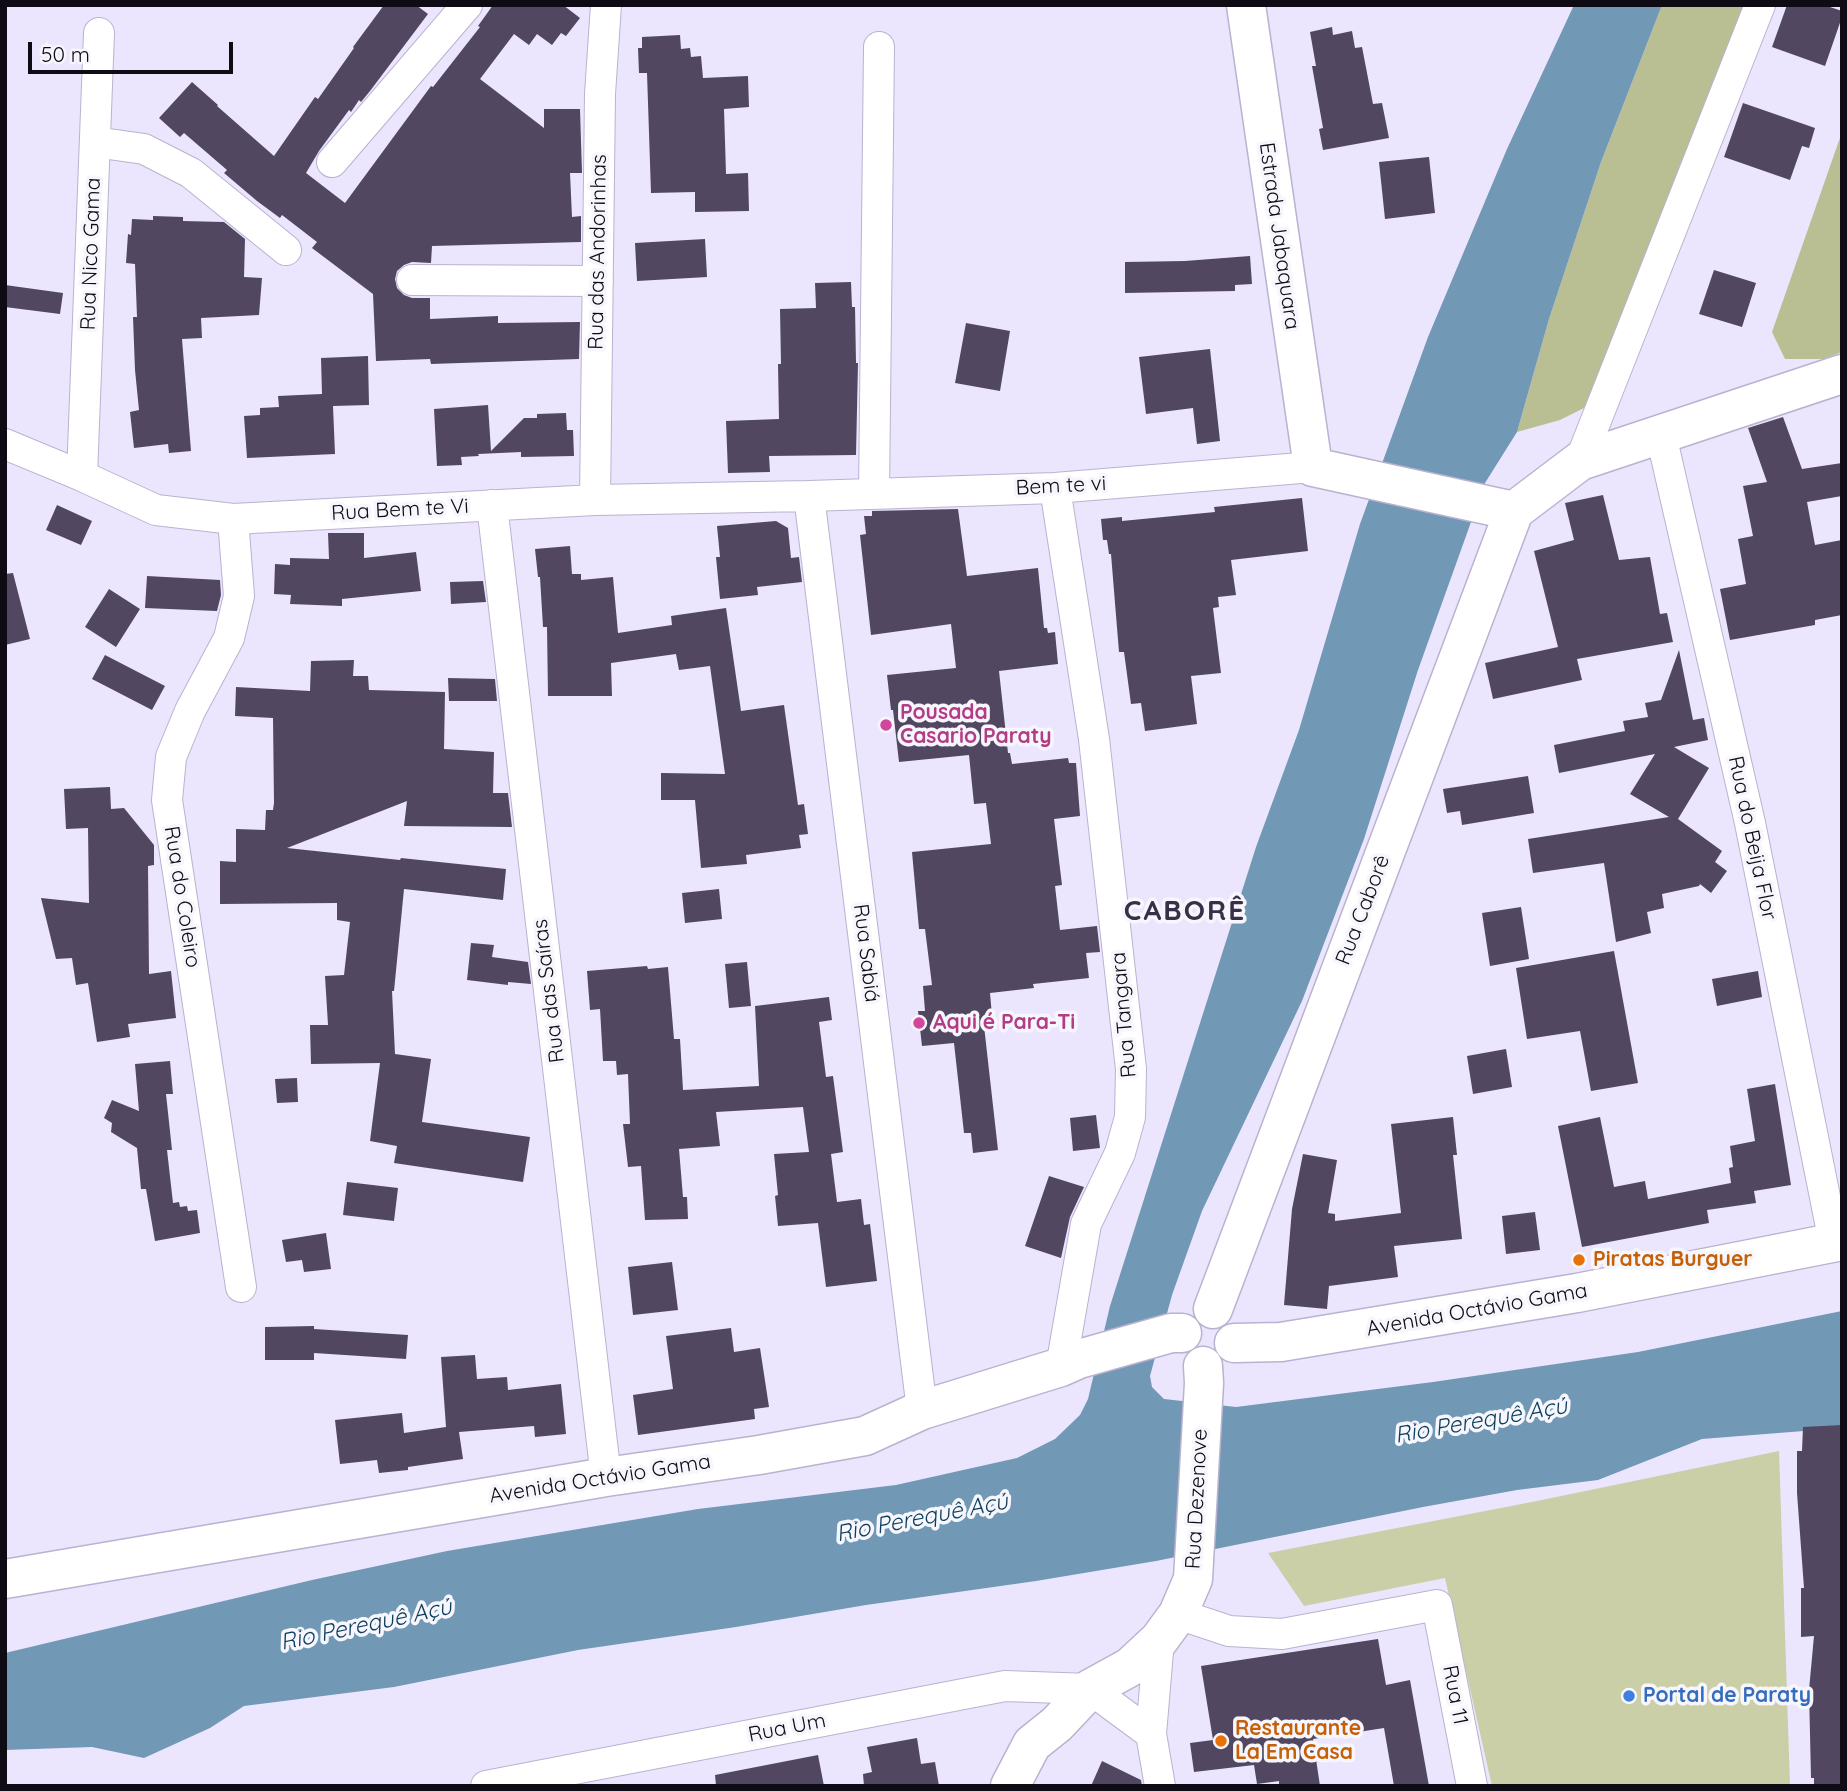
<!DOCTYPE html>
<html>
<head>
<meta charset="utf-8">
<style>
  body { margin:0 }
  #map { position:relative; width:1847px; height:1791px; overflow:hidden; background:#ece5fe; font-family:Quicksand,sans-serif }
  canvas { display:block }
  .frame { position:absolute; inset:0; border:7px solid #0e0b14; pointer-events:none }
  .scale { position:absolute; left:28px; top:42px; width:205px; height:32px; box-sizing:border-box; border:4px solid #0e0b14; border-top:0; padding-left:9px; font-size:21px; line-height:24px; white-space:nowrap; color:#0e0b14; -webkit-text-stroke:5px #f7f6fc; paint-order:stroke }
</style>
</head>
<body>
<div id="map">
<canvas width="1847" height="1791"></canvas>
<div class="frame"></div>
<div class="scale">50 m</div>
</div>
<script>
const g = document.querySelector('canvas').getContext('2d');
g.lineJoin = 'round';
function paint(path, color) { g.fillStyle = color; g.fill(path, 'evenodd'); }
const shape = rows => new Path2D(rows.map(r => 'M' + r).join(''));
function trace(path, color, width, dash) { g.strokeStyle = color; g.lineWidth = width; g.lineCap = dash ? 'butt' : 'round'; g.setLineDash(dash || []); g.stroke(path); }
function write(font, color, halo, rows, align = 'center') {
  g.font = font + ' Quicksand,sans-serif'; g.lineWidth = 7; g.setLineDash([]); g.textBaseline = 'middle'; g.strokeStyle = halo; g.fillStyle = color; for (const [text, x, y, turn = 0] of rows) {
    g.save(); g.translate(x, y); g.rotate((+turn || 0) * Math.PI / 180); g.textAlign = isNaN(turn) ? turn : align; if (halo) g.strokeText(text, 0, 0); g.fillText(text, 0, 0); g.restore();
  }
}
paint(shape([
  [1779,1451,1790,1786,1492,1786,1445,1578,1304,1606,1268,1553,1537,1501]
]), '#cacfa8');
paint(shape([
  [1662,5,1769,5,1602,399,1560,420,1517,432,1549,319,1601,162],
  [1842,132,1842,352,1823,359,1785,359,1772,332]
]), '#b9bf92');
paint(shape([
  [1574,5,1662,5,1601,162,1549,319,1517,432,1485,483,1418,670,1364,839,1302,1001,1202,1211,1172,1295,1150,1376,1152,1387,1164,1399,1236,1407,1433,1382,1638,1352,1842,1311,1842,1428,1702,1439,1598,1480,1517,1490,1423,1507,1156,1561,1036,1581,866,1605,736,1627,578,1650,394,1687,244,1706,210,1728,144,1758,92,1747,5,1750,5,1653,312,1580,447,1551,698,1509,896,1485,1017,1458,1055,1439,1080,1415,1088,1399,1110,1306,1256,847,1299,730,1360,524,1428,337,1507,149]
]), '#7198b5');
paint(shape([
  [384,5,416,5,428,14,370,91,361,102,359,100,351,112,349,110,319,151,306,173,345,203,431,86,433,87,480,27,478,26,493,5,563,5,580,18,566,36,561,33,552,45,537,34,529,45,514,34,480,79,544,128,544,109,580,109,582,173,570,173,572,217,581,216,581,242,432,246,431,263,412,262,404,265,397,271,395,279,397,288,404,295,412,298,430,298,430,319,498,316,498,323,580,322,579,359,431,364,430,359,376,361,373,294,312,248,317,242,282,215,280,218,257,201,224,173,227,170,184,133,180,137,159,118,192,82,218,105,217,106,274,156,315,97,318,99,354,48,353,47],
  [1787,5,1824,5,1842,11,1842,17,1825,66,1772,47],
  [1332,27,1333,35,1352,31,1355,48,1362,47,1373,104,1382,103,1389,138,1323,150,1319,129,1323,128,1312,66,1316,66,1310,32],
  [680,35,681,49,690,48,691,57,701,56,703,78,748,76,749,107,724,109,726,174,748,173,749,211,695,212,695,192,651,193,647,73,639,73,638,48,642,48,642,37],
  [1743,103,1815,128,1809,148,1802,146,1790,180,1724,157],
  [1429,157,1435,213,1385,219,1379,162],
  [153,216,183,217,183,221,224,222,245,239,244,277,262,278,259,315,201,318,202,338,182,339,191,451,169,453,168,444,134,448,130,412,139,410,135,370,133,317,137,317,135,264,126,263,128,234,131,235,132,219,153,220],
  [705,239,707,277,637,281,635,243],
  [1250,256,1252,284,1235,285,1235,291,1125,293,1125,262,1185,261],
  [1714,270,1756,283,1742,327,1699,314],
  [851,282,852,307,855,307,856,363,858,363,856,455,769,456,770,472,728,473,726,421,779,419,778,364,781,364,780,309,816,308,815,283],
  [5,285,63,293,60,314,5,307],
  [966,323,1010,331,1000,391,955,383],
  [1210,349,1220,441,1197,444,1193,408,1146,414,1139,357],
  [368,356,369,405,333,406,335,454,247,458,244,416,260,415,260,408,279,407,278,396,322,394,321,358],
  [488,405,491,451,524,418,537,418,537,414,566,413,567,430,573,430,574,456,521,457,521,452,478,454,479,456,461,457,462,465,437,466,434,409],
  [1783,417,1802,469,1842,463,1842,496,1807,502,1815,545,1842,540,1842,615,1815,620,1815,625,1730,640,1720,589,1746,584,1738,539,1753,536,1743,486,1767,482,1748,428],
  [1603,495,1619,560,1650,557,1660,614,1667,613,1673,642,1577,659,1582,680,1493,699,1485,663,1558,647,1534,551,1574,540,1565,503],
  [1302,498,1308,551,1231,560,1236,595,1218,597,1219,607,1213,608,1221,673,1191,676,1197,724,1145,731,1141,703,1131,704,1124,652,1119,652,1111,554,1109,554,1107,540,1103,540,1101,519,1122,517,1122,521,1215,512,1214,507],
  [57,505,92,521,81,545,46,530],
  [958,509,967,576,1038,568,1044,628,1047,628,1048,633,1055,632,1058,664,999,671,1008,753,1010,753,1012,764,1068,758,1069,763,1076,763,1080,816,1054,819,1062,885,1055,886,1060,930,1097,926,1100,952,1086,953,1089,978,1033,984,1034,988,990,993,992,1016,983,1017,998,1150,973,1153,971,1133,964,1133,954,1043,922,1046,918,1011,925,1011,923,986,932,985,925,929,919,929,912,852,991,844,986,803,974,804,969,755,899,762,893,710,891,710,887,675,956,668,951,624,871,635,860,535,866,534,864,516,872,516,872,511],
  [776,521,788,528,791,558,799,557,802,582,757,587,758,595,720,599,716,557,720,557,717,526],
  [328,533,364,533,364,558,416,552,421,591,342,599,342,606,290,604,291,595,274,594,275,564,290,565,290,558,329,559],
  [570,546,572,574,581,574,581,580,613,577,618,633,672,625,671,616,726,608,741,711,784,705,798,805,804,804,808,834,799,835,801,848,746,855,747,864,701,868,695,800,661,800,661,773,725,774,710,666,679,670,676,654,611,663,612,696,548,696,547,627,543,627,540,577,538,577,535,549],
  [13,573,30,639,5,645,5,574],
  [147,576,220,580,221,595,217,611,145,608],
  [483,581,486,602,451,604,450,582],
  [109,589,140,609,116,647,85,627],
  [1679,650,1693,720,1704,718,1708,740,1674,747,1709,768,1678,819,1722,851,1715,862,1727,871,1711,893,1700,884,1699,886,1662,894,1664,908,1647,912,1651,933,1616,942,1604,863,1533,873,1528,839,1669,817,1630,794,1655,754,1559,773,1554,745,1625,731,1623,721,1648,717,1645,703,1661,700],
  [105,655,165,686,152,710,92,679],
  [354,660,353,676,368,676,369,690,445,692,444,749,494,752,493,793,508,793,512,827,404,826,407,801,287,848,400,860,401,858,506,869,503,900,404,889,394,991,392,991,395,1054,431,1059,422,1122,530,1137,523,1182,394,1163,397,1146,370,1141,380,1063,311,1064,310,1025,328,1025,325,976,344,975,350,922,337,920,337,903,220,904,220,861,236,862,236,829,265,830,266,810,273,810,274,803,273,718,235,716,236,687,310,691,311,661],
  [448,678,495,679,497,701,449,701],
  [1528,776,1534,813,1462,825,1460,811,1447,813,1443,789],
  [110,787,111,809,124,808,154,845,154,865,148,866,149,974,171,971,176,1018,128,1024,130,1037,97,1042,88,983,76,985,72,958,56,959,41,898,89,903,88,828,66,829,64,789],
  [719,889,722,919,685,923,682,893],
  [1521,907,1529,959,1490,966,1482,913],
  [471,943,494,945,492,957,528,962,531,984,508,982,508,985,467,980],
  [1614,951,1638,1083,1591,1091,1580,1031,1527,1039,1516,968],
  [747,962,751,1006,729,1008,725,964],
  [647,966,648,969,668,967,674,1039,680,1039,683,1090,759,1086,755,1006,829,997,832,1020,819,1022,826,1077,833,1076,843,1152,831,1154,837,1202,861,1199,864,1225,870,1224,877,1281,826,1287,818,1223,778,1226,775,1196,778,1195,774,1154,809,1152,803,1107,716,1112,720,1146,679,1149,683,1197,687,1197,688,1219,645,1220,641,1166,628,1167,623,1124,630,1124,628,1074,617,1075,616,1061,603,1061,600,1009,590,1010,587,971],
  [1758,971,1762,997,1717,1006,1712,979],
  [1506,1049,1512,1087,1473,1094,1467,1056],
  [170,1061,173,1094,166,1094,172,1150,167,1150,173,1203,179,1202,180,1207,187,1206,188,1211,197,1210,200,1233,155,1241,146,1189,141,1189,137,1148,111,1132,112,1123,104,1118,112,1100,139,1111,135,1064],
  [297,1078,298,1102,277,1103,275,1079],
  [1775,1084,1791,1185,1754,1191,1756,1203,1707,1210,1709,1223,1582,1247,1558,1126,1600,1117,1614,1187,1645,1181,1648,1199,1731,1183,1729,1168,1733,1167,1730,1146,1755,1141,1747,1089],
  [1096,1115,1100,1148,1073,1151,1070,1118],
  [1453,1117,1457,1155,1453,1155,1462,1239,1394,1246,1398,1277,1329,1286,1327,1309,1284,1305,1292,1209,1303,1154,1337,1160,1328,1213,1335,1214,1335,1221,1401,1213,1391,1124],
  [1049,1176,1084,1187,1070,1217,1061,1258,1025,1246],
  [347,1182,398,1188,394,1221,343,1215],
  [1535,1212,1540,1250,1506,1254,1502,1216],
  [326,1233,331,1269,304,1272,302,1260,286,1262,282,1240],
  [672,1262,678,1310,633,1315,628,1267],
  [314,1326,314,1329,408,1335,406,1359,314,1353,314,1360,265,1360,265,1327],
  [731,1328,734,1352,760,1348,769,1407,754,1409,755,1419,638,1435,633,1395,673,1389,666,1336],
  [475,1355,477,1379,507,1377,508,1390,561,1384,566,1434,535,1437,534,1426,459,1432,463,1459,408,1467,408,1470,379,1473,377,1460,340,1464,335,1420,402,1413,404,1433,446,1427,441,1357],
  [1842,1425,1842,1786,1814,1786,1814,1778,1811,1778,1809,1690,1814,1636,1801,1637,1801,1588,1804,1588,1797,1493,1797,1451,1802,1451,1803,1427],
  [1378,1639,1386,1685,1410,1680,1429,1786,1394,1786,1384,1728,1313,1739,1320,1786,1279,1786,1279,1781,1257,1784,1254,1765,1194,1772,1190,1743,1213,1740,1201,1666],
  [917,1738,921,1764,935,1762,939,1786,864,1786,863,1774,872,1772,867,1747],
  [818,1755,824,1786,716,1786,715,1775],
  [1102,1761,1141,1780,1142,1786,1091,1786]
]), '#514760');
const street = shape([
  [95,142,144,149,191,173,286,250],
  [332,162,467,5],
  [412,280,598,281],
  [1661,435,1750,823,1834,1242],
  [5,444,82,476,156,510,233,519,595,500,809,496,1055,488,1313,467],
  [1580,461,1760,5],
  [82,476,99,33],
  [1055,488,1094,739,1131,1069,1130,1117,1120,1153,1086,1224,1061,1367],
  [874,494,879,47],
  [809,496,922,1410],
  [595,500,600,94,606,5],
  [492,505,606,1477],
  [233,519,239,596,229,638,190,711,171,757,167,800,241,1287],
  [1178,1614,1229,1631,1282,1634,1437,1605,1472,1786],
  [1159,1640,1151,1734,1160,1786],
  [486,1786,1005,1686,1090,1689,1151,1734]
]);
const secondary = shape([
  [1246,5,1313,467,1514,511],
  [1514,511,1580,461,1842,374],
  [1213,1309,1514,511],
  [1234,1343,1281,1342,1577,1293,1842,1241],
  [5,1579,606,1477,759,1455,865,1436,922,1410,1061,1367,1079,1359,1171,1333,1182,1333],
  [1010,1786,1032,1744,1057,1724,1090,1689,1130,1667,1159,1640,1178,1614,1193,1579,1204,1383,1203,1366]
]);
trace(street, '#bbb2cf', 32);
trace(secondary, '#bbb2cf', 41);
trace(street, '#fff', 30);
trace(secondary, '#fff', 38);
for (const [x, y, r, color] of [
  [886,725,7,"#d1479c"],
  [919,1023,7,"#d1479c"],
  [1579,1260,7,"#e8710a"],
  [1629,1696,7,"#3f7fe0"],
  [1221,1741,7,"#e8710a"]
]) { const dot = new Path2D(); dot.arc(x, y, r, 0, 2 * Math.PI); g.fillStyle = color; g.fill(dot); trace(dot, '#f7f6fc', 2.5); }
write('21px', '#0e0b14', '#f7f6fc', [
  ["Estrada Jabaquara",1279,236,82],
  ["Rua das Andorinhas",598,252,-89],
  ["Rua Nico Gama",91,254,-88],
  ["Bem te vi",1061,486,-3],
  ["Rua Bem te Vi",400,510,-3],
  ["Rua do Beija Flor",1752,838,78],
  ["Rua do Coleiro",182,897,81],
  ["Rua Caborê",1363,910,-69],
  ["Rua Sabiá",866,953,83],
  ["Rua das Saíras",549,991,-97],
  ["Rua Tangara",1124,1015,-95],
  ["Avenida Octávio Gama",1477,1310,-10],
  ["Avenida Octávio Gama",600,1479,-9],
  ["Rua Dezenove",1197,1499,-87],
  ["Rua 11",1455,1695,79],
  ["Rua Um",787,1728,-11]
]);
write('bold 21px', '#b23c85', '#f7f6fc', [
  ["Pousada",900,713],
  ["Casario Paraty",900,737],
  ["Aqui é Para-Ti",933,1023]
], 'left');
write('bold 21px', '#c56008', '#f7f6fc', [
  ["Piratas Burguer",1593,1260],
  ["Restaurante",1235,1729],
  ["La Em Casa",1235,1753]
], 'left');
write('bold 21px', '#366cbe', '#f7f6fc', [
  ["Portal de Paraty",1643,1696]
], 'left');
write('italic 23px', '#0b3d5c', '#f7f6fc', [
  ["Rio Perequê Açú",1481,1421,-10],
  ["Rio Perequê Açú",922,1518,-11],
  ["Rio Perequê Açú",366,1625,-12]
]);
g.letterSpacing = '2px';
write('bold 28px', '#383048', '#f7f6fc', [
  ["CABORÊ",1185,912]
]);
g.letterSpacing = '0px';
</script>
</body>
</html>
